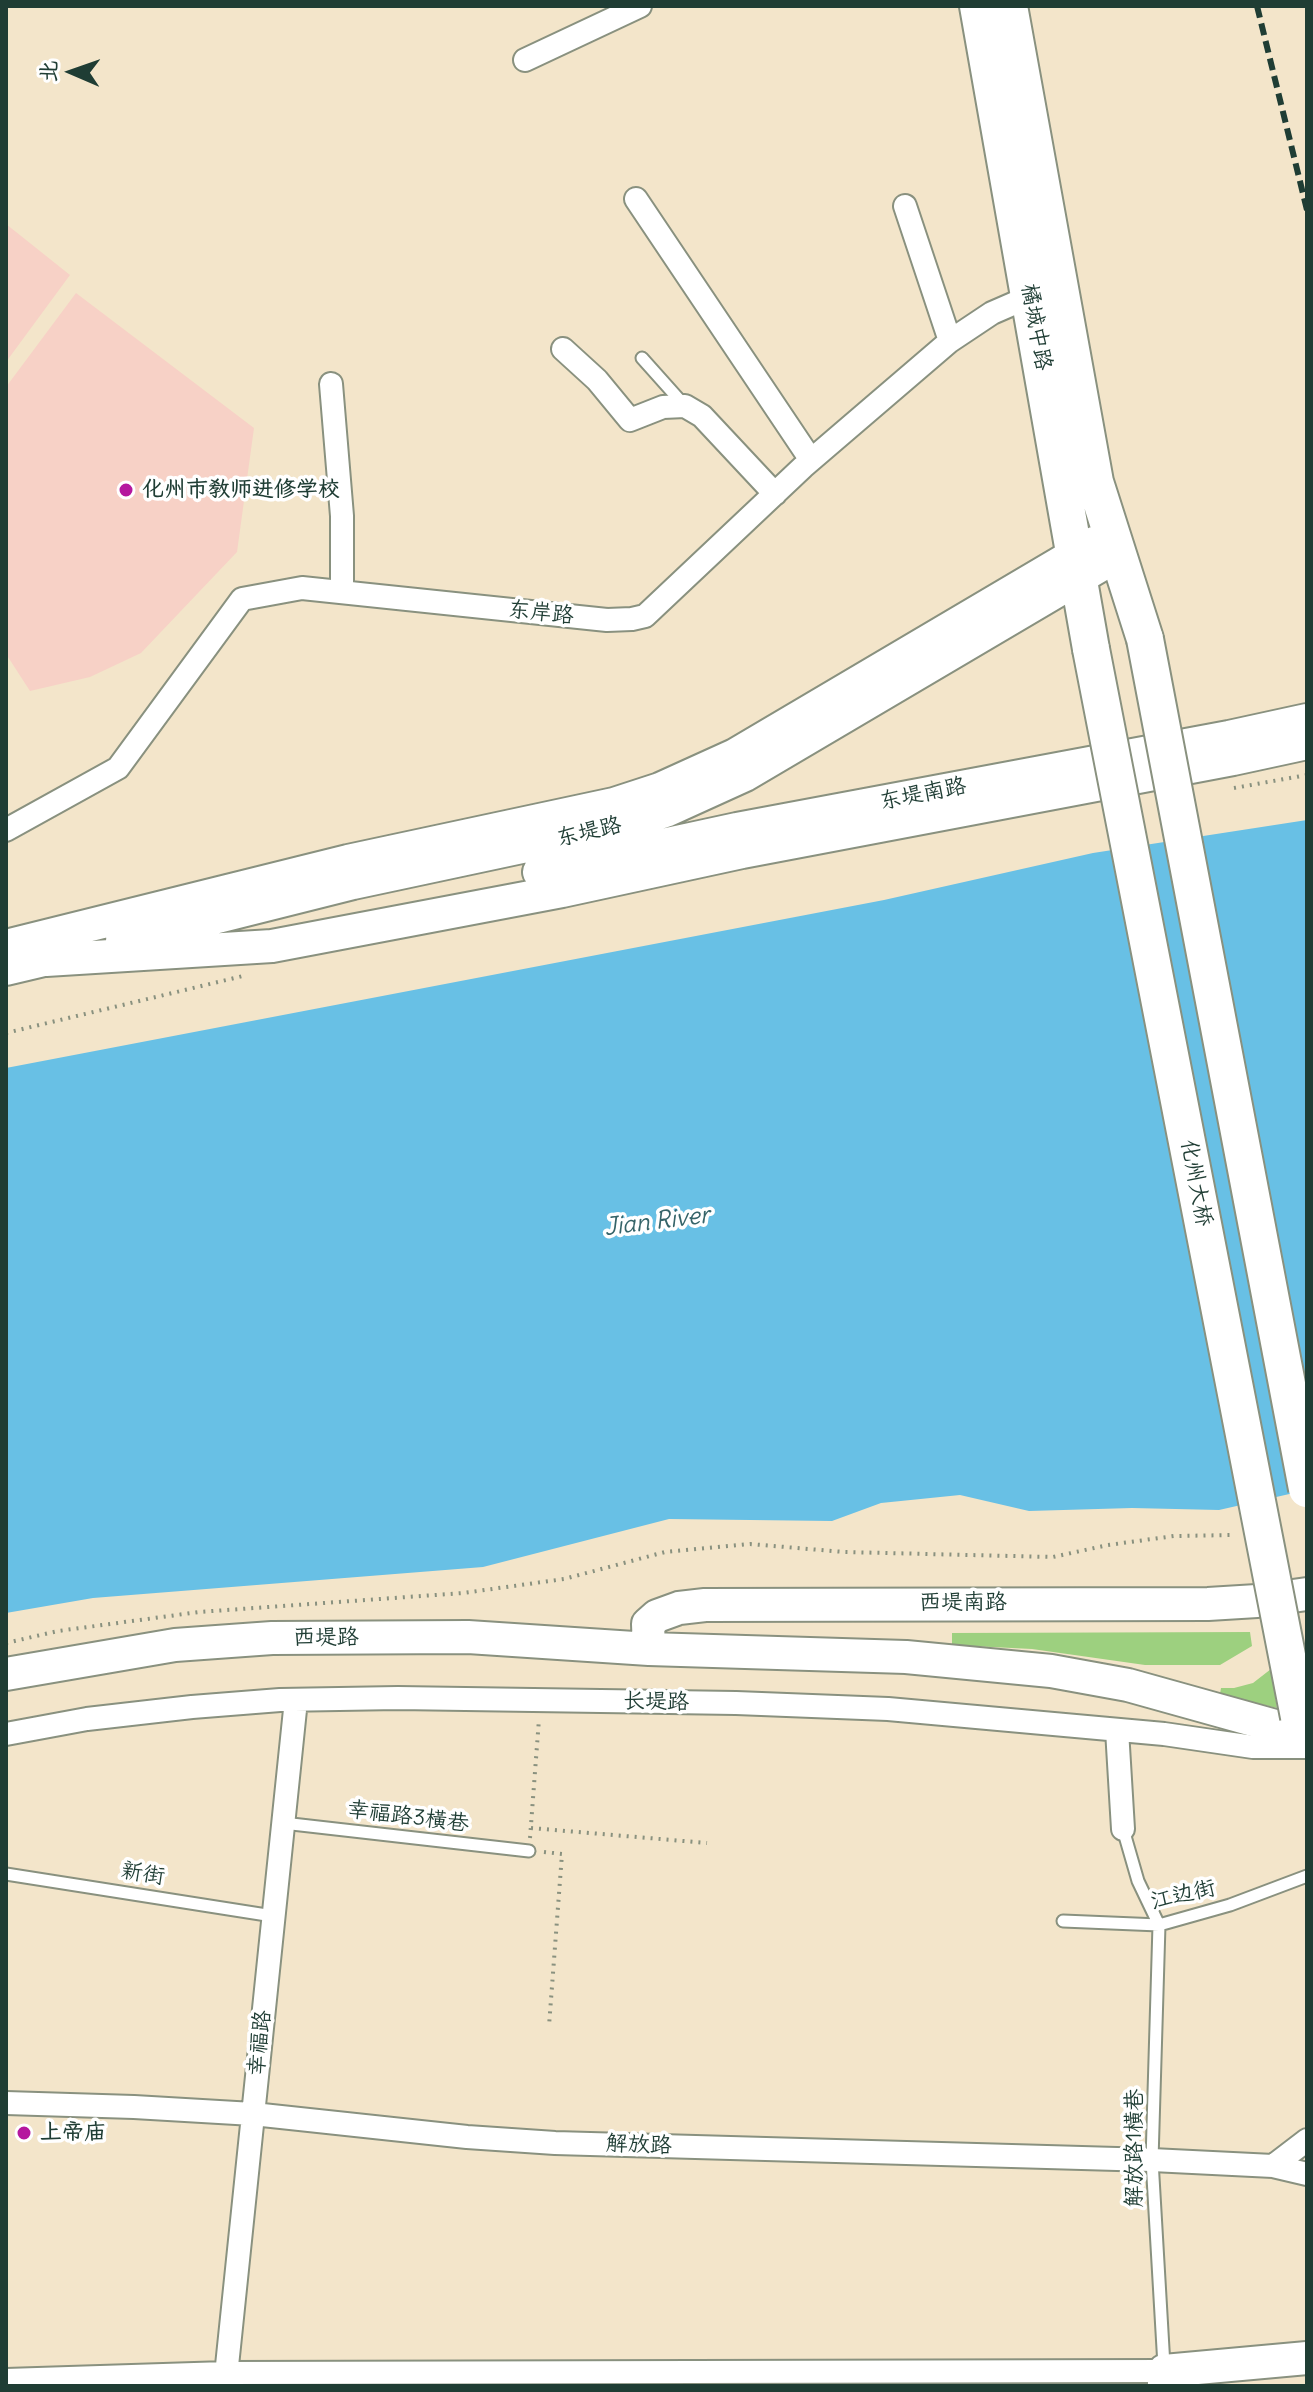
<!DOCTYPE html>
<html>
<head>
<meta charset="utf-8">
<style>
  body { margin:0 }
  #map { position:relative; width:1313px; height:2392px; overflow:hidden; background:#f3e5ca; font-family:Delius,"LXGW WenKai TC",sans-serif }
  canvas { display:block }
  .frame { position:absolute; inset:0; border:8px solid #1f3d34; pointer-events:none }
  .north { position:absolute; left:32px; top:32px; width:80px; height:80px; -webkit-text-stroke:6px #fff; paint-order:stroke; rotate:272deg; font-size:22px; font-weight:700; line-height:32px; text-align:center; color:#1f3d34 }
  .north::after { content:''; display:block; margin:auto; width:28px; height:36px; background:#1f3d34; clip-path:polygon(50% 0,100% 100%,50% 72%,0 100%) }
</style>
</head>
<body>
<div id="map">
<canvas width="1313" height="2392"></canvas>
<div class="frame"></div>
<div class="north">北</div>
</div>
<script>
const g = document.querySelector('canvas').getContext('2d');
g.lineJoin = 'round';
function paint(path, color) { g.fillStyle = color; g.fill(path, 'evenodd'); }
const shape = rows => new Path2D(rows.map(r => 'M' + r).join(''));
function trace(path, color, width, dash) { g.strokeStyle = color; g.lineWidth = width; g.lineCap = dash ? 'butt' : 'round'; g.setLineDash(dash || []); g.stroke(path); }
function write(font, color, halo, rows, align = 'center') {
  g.font = font + ' Delius,"LXGW WenKai TC",sans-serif'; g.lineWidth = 7; g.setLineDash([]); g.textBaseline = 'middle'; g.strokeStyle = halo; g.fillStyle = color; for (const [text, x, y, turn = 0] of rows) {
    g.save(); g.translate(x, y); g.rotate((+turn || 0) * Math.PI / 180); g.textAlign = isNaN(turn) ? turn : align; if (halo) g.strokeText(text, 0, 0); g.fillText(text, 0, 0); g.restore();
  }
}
paint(shape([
  [6,224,70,275,6,362],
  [76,293,254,428,237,552,141,653,90,677,30,691,6,654,6,387]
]), '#f7d1c6');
paint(shape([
  [1250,1632,1252,1646,1220,1665,1145,1665,1032,1649,952,1645,952,1633],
  [1271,1669,1277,1708,1220,1694,1221,1688,1234,1688,1253,1683]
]), '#9dd07f');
paint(shape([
  [1307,820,1307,1490,1219,1510,1132,1508,1029,1511,960,1495,881,1503,832,1521,669,1519,483,1567,93,1598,6,1613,6,1068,884,900,1093,853]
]), '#68c0e5');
const lane = shape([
  [642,358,684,405],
  [283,1823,529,1851],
  [1123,1829,1138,1881,1159,1925,1152,2160,1164,2366],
  [6,1874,273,1916],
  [1063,1921,1159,1925,1230,1905,1307,1876]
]);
const street = shape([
  [525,60,640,6],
  [636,199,811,460],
  [905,206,950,341],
  [563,349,597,380,630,420,663,407,685,406,702,416,775,494],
  [331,384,342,516,342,592],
  [6,830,118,768,242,599,302,588,607,620,632,619,645,616,803,467,950,341,992,313,1038,293],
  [1117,1730,1123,1829],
  [6,1734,87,1719,192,1707,280,1700,398,1698,736,1703,888,1709,1164,1734,1253,1747,1307,1747],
  [6,2103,134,2107,253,2114,467,2137,555,2143,1152,2160,1273,2166,1307,2174],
  [1273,2166,1307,2140],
  [6,2380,226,2373,1164,2371],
  [225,2385,296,1700]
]);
const secondary = shape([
  [539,872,737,829,1229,737,1307,720],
  [122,941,353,883,620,826,668,810,745,775,1118,555],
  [6,946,348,861,614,804,660,789,735,755,1094,543],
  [46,960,272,946,562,891,742,852,1233,759,1307,743],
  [6,969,65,955],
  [649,1649,648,1624,657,1616,679,1608,705,1605,1208,1604,1257,1601,1307,1594],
  [6,1674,175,1645,272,1638,468,1637,649,1649,906,1657,1051,1671,1128,1685,1275,1726,1307,1742],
  [1164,2386,1164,2371,1307,2358]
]);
const primary = shape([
  [978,6,1091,649],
  [1009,6,1095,482,1145,639]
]);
trace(lane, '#89917f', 15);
trace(street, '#89917f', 26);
trace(secondary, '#89917f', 36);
trace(primary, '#89917f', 40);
trace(shape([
  [1234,788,1307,775],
  [6,1033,243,976],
  [6,1643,58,1631,199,1612,463,1593,564,1579,665,1552,750,1544,844,1552,1053,1557,1108,1545,1174,1536,1235,1535],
  [531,1828,707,1843],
  [530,1838,539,1719],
  [544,1852,562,1854,549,2026]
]), '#89917f', 4, [2, 6]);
trace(lane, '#fff', 11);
trace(street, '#fff', 22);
trace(secondary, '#fff', 32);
trace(primary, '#fff', 36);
trace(shape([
  [1257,6,1307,210]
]), '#1f3d34', 6, [12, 6]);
const primaryBridge = shape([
  [1145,639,1307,1489],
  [1091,649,1299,1717]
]);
trace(primaryBridge, '#89917f', 40, []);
trace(primaryBridge, '#fff', 36);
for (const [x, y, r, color] of [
  [126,490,8,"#b5179e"],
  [24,2133,8,"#b5179e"]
]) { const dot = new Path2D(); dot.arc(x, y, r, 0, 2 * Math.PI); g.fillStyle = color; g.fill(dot); trace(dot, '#fff', 3); }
write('22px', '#1f3d34', '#fff', [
  ["橘城中路",1036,327,80],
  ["东岸路",541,613,6],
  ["东堤南路",923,794,-11],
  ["东堤路",589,832,-13],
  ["化州大桥",1196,1183,79],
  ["西堤南路",963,1603],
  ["西堤路",326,1638],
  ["长堤路",656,1702,1],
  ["幸福路3横巷",408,1817,7],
  ["新街",143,1874,9],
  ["江边街",1183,1895,-13],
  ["幸福路",260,2043,-84],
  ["解放路",639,2145,2],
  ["解放路1横巷",1135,2148,-90]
]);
write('bold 22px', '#1f3d34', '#fff', [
  ["化州市教师进修学校",142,490],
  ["上帝庙",40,2133]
], 'left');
write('italic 24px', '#356469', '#fff', [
  ["Jian River",657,1222,-7]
]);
</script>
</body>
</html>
